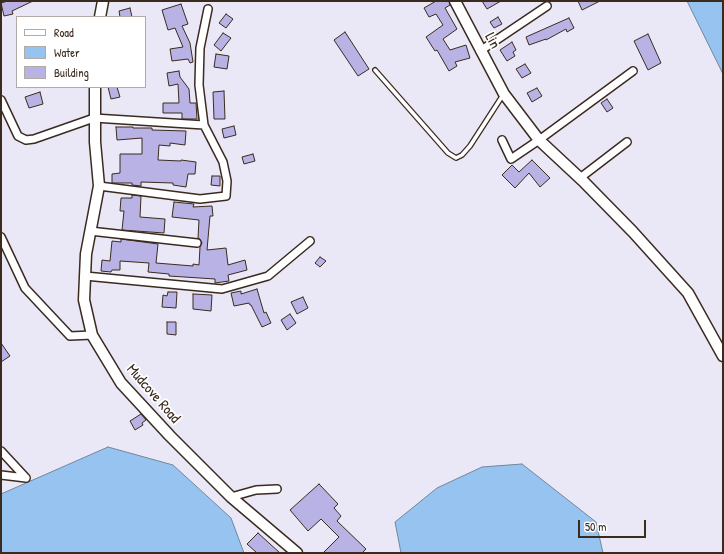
<!DOCTYPE html>
<html>
<head>
<meta charset="utf-8">
<style>
  body { margin:0 }
  #map { position:relative; width:724px; height:554px; overflow:hidden; background:#eae8f7; font-family:"Patrick Hand",sans-serif }
  canvas { display:block }
  .frame { position:absolute; inset:0; border:2px solid #3b2a1e; pointer-events:none }
  .legend { position:absolute; left:16px; top:16px; width:130px; height:72px; box-sizing:border-box; background:#fff; border:1px solid #b1aaa5; margin:0; padding:5px 7px; list-style:none; font-size:12px; color:#3b2a1e }
  .legend li { display:flex; align-items:center; gap:8px; height:20px }
  .legend b { width:20px; border:1px solid #b1aaa5 }
  .scale { position:absolute; left:578px; top:520px; width:68px; height:18px; box-sizing:border-box; border:2px solid #3b2a1e; border-top:0; padding-left:5px; font-size:12px; line-height:14px; white-space:nowrap; color:#3b2a1e; -webkit-text-stroke:3px #fff; paint-order:stroke }
</style>
</head>
<body>
<div id="map">
<canvas width="724" height="554"></canvas>
<div class="frame"></div>
<ul class="legend">
<li><b style="height:5px;background:#fff"></b>Road</li>
<li><b style="height:11px;background:#96c3f0"></b>Water</li>
<li><b style="height:11px;background:#b8b3e4"></b>Building</li>
</ul>
<div class="scale">50 m</div>
</div>
<script>
const g = document.querySelector('canvas').getContext('2d');
g.lineJoin = 'round';
function paint(path, color) { g.fillStyle = color; g.fill(path, 'evenodd'); }
const shape = rows => new Path2D(rows.map(r => 'M' + r).join(''));
function trace(path, color, width, dash) { g.strokeStyle = color; g.lineWidth = width; g.lineCap = dash ? 'butt' : 'round'; g.setLineDash(dash || []); g.stroke(path); }
function write(font, color, halo, rows, align = 'center') {
  g.font = font + ' "Patrick Hand",sans-serif'; g.lineWidth = 3.5; g.setLineDash([]); g.textBaseline = 'middle'; g.strokeStyle = halo; g.fillStyle = color; for (const [text, x, y, turn = 0] of rows) {
    g.save(); g.translate(x, y); g.rotate((+turn || 0) * Math.PI / 180); g.textAlign = isNaN(turn) ? turn : align; if (halo) g.strokeText(text, 0, 0); g.fillText(text, 0, 0); g.restore();
  }
}
const water = shape([
  [687,1,723,1,723,74,687,1],
  [108,447,173,465,231,518,244,553,1,553,1,494,108,447],
  [522,464,596,522,603,553,401,553,395,522,437,488,482,467,522,464]
]);
paint(water, '#96c3f0');
trace(water, '#72869c', 1);
const building = shape([
  [8,1,33,1,12,11,13,14,4,16,1,3,8,1],
  [436,1,449,1,450,5,445,8,457,29,443,39,450,50,466,45,470,58,455,62,457,66,449,71,437,50,435,51,426,37,443,25,436,14,429,17,424,8,436,1],
  [482,1,501,1,487,9,482,1],
  [578,1,600,1,582,10,578,1],
  [181,4,188,24,182,26,190,43,193,62,190,63,188,59,172,61,170,49,183,47,175,28,168,30,162,10,181,4],
  [130,8,132,17,120,17,119,11,130,8],
  [226,14,233,19,226,28,219,23,226,14],
  [498,17,502,24,494,28,490,22,498,17],
  [569,18,574,28,567,32,566,29,546,40,546,39,529,45,526,37,569,18],
  [345,32,369,69,358,76,334,40,345,32],
  [223,33,231,38,221,51,214,45,223,33],
  [648,34,661,63,648,70,634,41,648,34],
  [512,42,516,50,513,52,515,56,507,61,500,50,512,42],
  [216,54,229,56,227,69,214,67,216,54],
  [525,64,531,73,522,78,516,69,525,64],
  [179,71,180,77,189,89,190,103,196,103,197,119,182,119,182,113,163,113,163,103,179,103,178,84,169,86,167,73,179,71],
  [108,87,117,87,120,97,111,99,108,87],
  [537,88,542,96,532,102,527,93,537,88],
  [224,91,225,119,214,119,213,92,224,91],
  [40,92,43,104,29,108,25,97,40,92],
  [607,99,613,108,607,112,601,103,607,99],
  [234,126,236,135,224,138,222,129,234,126],
  [116,127,133,127,133,128,152,128,152,130,186,131,185,145,170,143,170,146,159,145,158,160,181,161,181,160,196,162,195,174,188,174,186,187,173,185,173,183,141,182,141,186,132,185,132,183,112,183,112,174,120,173,120,154,142,154,142,138,117,140,116,127],
  [253,154,255,161,244,164,242,157,253,154],
  [532,160,550,178,540,187,529,173,515,188,502,175,512,165,519,172,532,160],
  [212,176,220,176,220,186,211,185,212,176],
  [132,195,141,196,140,217,165,219,164,233,122,230,124,211,120,211,121,198,132,198,132,195],
  [174,202,194,204,193,207,212,206,213,216,210,216,207,250,226,248,228,265,245,260,247,270,228,275,229,281,215,283,215,279,169,276,169,274,148,272,149,263,120,261,120,270,112,270,111,272,101,271,102,260,110,261,112,241,121,242,121,239,158,244,156,263,193,266,193,264,199,265,200,247,202,243,200,239,198,238,199,220,172,217,174,202],
  [320,257,326,261,320,267,315,263,320,257],
  [257,289,264,313,266,312,271,323,262,327,251,305,250,305,249,303,234,306,231,293,241,291,241,294,257,289],
  [168,292,177,292,176,308,162,307,163,295,167,296,168,292],
  [193,294,212,295,211,311,193,309,193,294],
  [303,297,308,308,297,314,291,302,303,297],
  [290,314,296,323,287,330,281,320,290,314],
  [167,322,176,322,176,335,167,334,167,322],
  [1,343,10,356,1,362,1,343],
  [141,414,146,420,142,423,143,425,135,430,130,421,141,414],
  [319,484,338,504,334,508,341,516,337,521,366,549,362,553,323,553,339,537,321,519,308,531,290,510,319,484],
  [258,533,280,553,257,553,247,544,258,533]
]);
paint(building, '#b8b3e4');
trace(building, '#3b2a1e', 1);
const lane = shape([
  [375,70,448,153,456,158,462,155,470,146,503,95]
]);
const street = shape([
  [480,51,547,6],
  [1,100,18,136,26,140,34,139,94,118,204,125,199,85,200,48,208,9],
  [502,140,511,159,539,140,633,71],
  [580,178,627,142],
  [99,186,200,199,226,196,227,181,223,162,204,125],
  [90,231,197,243],
  [1,237,25,288,70,336,92,335],
  [85,276,222,289,268,276,310,241],
  [1,451,26,478],
  [1,475,26,478],
  [231,497,256,490,277,489]
]);
const secondary = shape([
  [455,1,504,94,539,140,583,181,633,232,688,293,723,356],
  [100,17,103,1],
  [95,87,95,142,99,186,86,254,84,300,92,335,121,383,170,436,231,497,297,553]
]);
trace(lane, '#3b2a1e', 6);
trace(street, '#3b2a1e', 10);
trace(secondary, '#3b2a1e', 13);
trace(lane, '#fff', 3.5);
trace(street, '#fff', 7);
trace(secondary, '#fff', 10);
write('15px', '#3b2a1e', '#fff', [
  ["Lin",492,41,62],
  ["Mudcove Road",153,394,49]
]);
</script>
</body>
</html>
